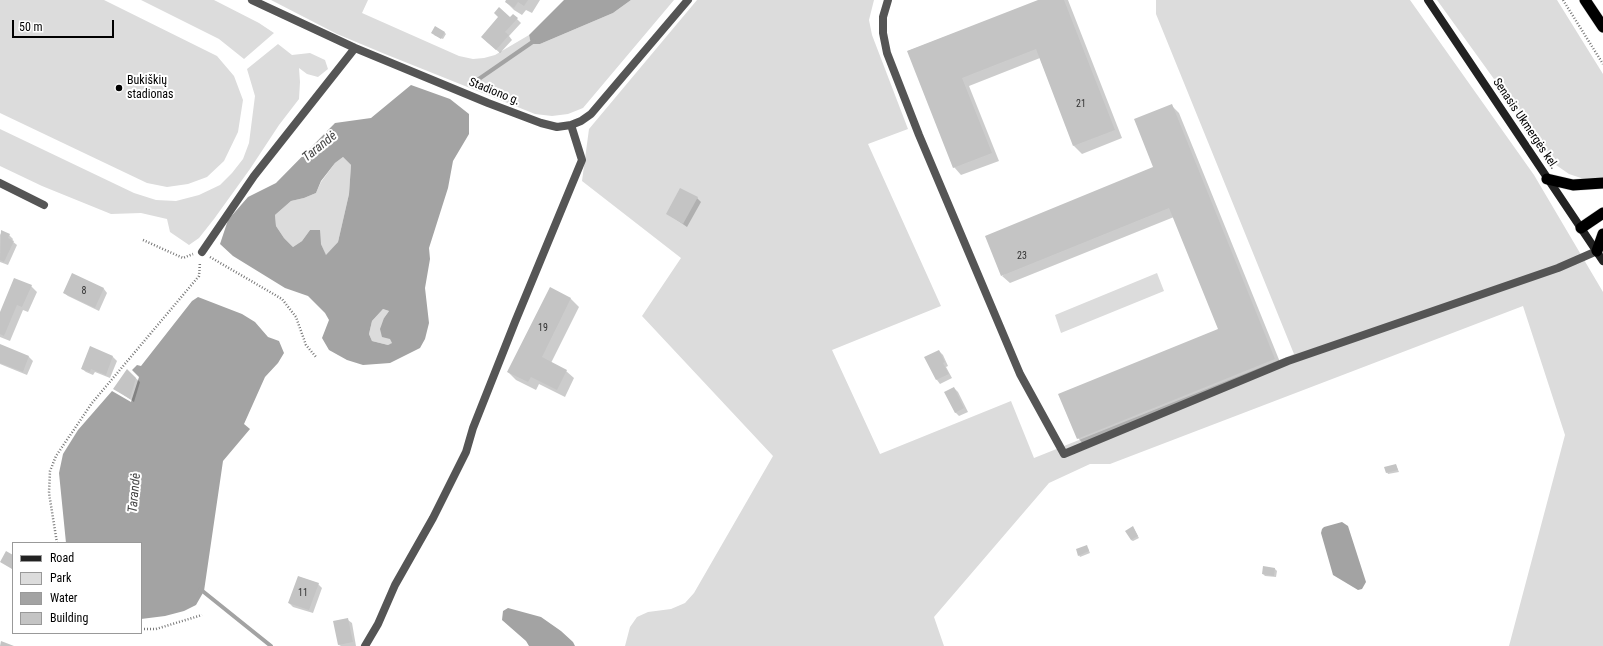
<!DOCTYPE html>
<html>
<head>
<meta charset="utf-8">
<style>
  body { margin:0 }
  #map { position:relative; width:1603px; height:646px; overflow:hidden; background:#fff; font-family:"Roboto Condensed",sans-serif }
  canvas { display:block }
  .legend { position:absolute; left:12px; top:542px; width:130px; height:92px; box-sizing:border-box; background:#fff; border:1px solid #999; margin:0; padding:5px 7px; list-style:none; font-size:12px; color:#000 }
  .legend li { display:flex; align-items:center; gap:8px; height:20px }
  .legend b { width:20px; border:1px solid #999 }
  .scale { position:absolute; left:12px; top:20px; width:102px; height:18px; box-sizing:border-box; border:2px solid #000; border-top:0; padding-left:5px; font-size:12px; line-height:14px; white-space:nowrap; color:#000; -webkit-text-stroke:3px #fff; paint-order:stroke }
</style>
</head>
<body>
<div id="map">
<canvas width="1603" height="646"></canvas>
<ul class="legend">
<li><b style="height:5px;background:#222"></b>Road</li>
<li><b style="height:11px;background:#dcdcdc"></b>Park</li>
<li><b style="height:11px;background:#a3a3a3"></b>Water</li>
<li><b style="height:11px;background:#c4c4c4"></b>Building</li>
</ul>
<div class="scale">50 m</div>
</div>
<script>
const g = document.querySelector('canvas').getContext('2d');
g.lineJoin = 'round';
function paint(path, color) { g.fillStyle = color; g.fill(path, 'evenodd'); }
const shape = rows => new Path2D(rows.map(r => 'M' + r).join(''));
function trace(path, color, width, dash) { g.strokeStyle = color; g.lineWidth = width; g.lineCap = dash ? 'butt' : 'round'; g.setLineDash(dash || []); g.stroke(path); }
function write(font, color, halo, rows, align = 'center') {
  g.font = font + ' "Roboto Condensed",sans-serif'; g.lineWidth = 4; g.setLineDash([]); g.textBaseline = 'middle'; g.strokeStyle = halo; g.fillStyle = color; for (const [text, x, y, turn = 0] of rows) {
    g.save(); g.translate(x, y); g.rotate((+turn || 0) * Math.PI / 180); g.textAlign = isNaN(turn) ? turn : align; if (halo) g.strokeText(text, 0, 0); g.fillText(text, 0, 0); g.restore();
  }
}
paint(shape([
  [0,0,104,0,217,56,234,76,243,100,238,132,224,161,207,177,188,184,167,187,147,183,0,113],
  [141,0,214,0,259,23,274,33,244,59,219,39],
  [271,0,368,0,362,13,459,56,473,59,484,58,495,55,529,35,531,43,540,44,613,13,631,0,674,0,583,108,568,114,552,116,535,114,385,54,337,34],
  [697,0,874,0,869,20,872,35,908,129,868,144,941,306,832,350,880,454,1011,401,1034,458,1294,354,1156,14,1156,0,1410,0,1534,175,1603,292,1603,646,1509,646,1565,435,1523,306,1110,464,1090,464,1049,483,934,617,944,646,625,646,630,627,637,617,648,612,671,609,685,603,694,593,773,456,642,316,681,258,582,181,589,129],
  [1437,0,1557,0,1603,74,1603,178,1584,179,1569,174,1556,165],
  [278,44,292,55,310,53,325,60,328,69,318,77,307,74,299,68,300,82,299,99,279,125,250,169,214,219,199,238,189,245,170,232,167,219,141,213,111,214,42,186,0,166,0,129,134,193,156,200,176,201,199,195,220,185,232,173,243,159,249,143,255,96,247,69],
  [343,157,351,165,349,194,338,242,326,256,321,244,310,230,302,241,293,247,284,238,276,226,275,215,291,201,304,198,316,193,321,182,335,163],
  [1157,273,1164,291,1061,333,1055,315],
  [383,309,389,311,384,318,393,343,388,345,372,341,369,334,372,321]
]), '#dcdcdc');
paint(shape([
  [564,0,631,0,613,13,540,44,531,44,529,35],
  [411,85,450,99,469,114,469,134,453,161,448,188,429,248,430,259,425,288,429,323,425,339,420,348,390,363,363,365,347,360,329,350,322,338,329,320,325,313,308,296,285,288,233,256,220,244,228,220,248,197,276,183,335,123,371,118],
  [343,157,351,165,349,194,338,242,326,255,321,244,320,230,310,230,302,241,293,247,284,238,276,226,275,215,291,201,304,198,316,193,321,181,335,163],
  [383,309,389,311,384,318,380,329,382,337,390,339,392,343,388,345,372,341,369,334,372,321],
  [198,297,242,314,255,322,268,337,279,341,284,353,278,363,265,377,244,424,250,429,223,461,204,591,196,605,184,611,165,616,141,619,141,543,66,543,59,473,63,454,78,430,112,391,131,402,139,377,132,370,137,365,141,366,192,301],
  [1342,522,1348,526,1366,582,1362,589,1358,590,1333,575,1321,533,1322,529,1324,527],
  [508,608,541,617,561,631,573,642,575,646,529,646,526,641,502,620,503,611]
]), '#a3a3a3');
paint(shape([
  [507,0,540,0,532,13,526,10,522,15,514,10,506,2],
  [1041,0,1068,0,1122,138,1082,154,1074,146,1040,58,969,86,999,161,961,175,954,167,908,51],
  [513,15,521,23,509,36,512,40,500,53,486,41],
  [444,32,446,34,443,39,434,35],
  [1171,105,1179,113,1282,367,1085,446,1078,438,1219,330,1174,217,1010,283,1002,276,1155,168],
  [697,198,701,202,687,227,667,213],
  [2,231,9,235,13,239,12,241,17,245,8,265,0,262,0,235],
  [73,275,104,289,107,293,99,311,68,296,64,293],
  [31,286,37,292,28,312,23,310,10,341,0,337,0,315],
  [550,289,571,299,579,307,551,363,566,371,574,378,565,397,539,384,536,390,516,380,508,372],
  [0,345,29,357,33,361,27,375,0,364],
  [90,348,113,357,117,361,110,378,95,372,93,375,86,372,82,369],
  [939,351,943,355,948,366,946,367,952,378,940,384,937,380,926,358],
  [127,370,140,382,134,402,115,389],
  [954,388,958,392,968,412,959,416,955,412],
  [1396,465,1399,472,1388,474,1385,468],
  [1134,529,1139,538,1133,541,1131,540],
  [1088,548,1090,553,1080,557,1079,555],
  [1264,567,1275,569,1277,571,1276,577,1265,576,1263,574],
  [318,584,322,588,313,613,293,607,289,603],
  [348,620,352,623,356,646,341,646,339,645]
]), '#0003');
trace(shape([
  [473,83,534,41],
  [200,589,271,646]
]), '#a3a3a3', 4);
paint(shape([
  [506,0,528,0,524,6,518,2,514,8,505,2],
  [1038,0,1064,0,1115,130,1073,146,1036,49,962,78,992,153,953,168,907,51],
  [499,7,510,17,513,14,518,18,505,32,509,35,496,50,481,37,498,17,494,13],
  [435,26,445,32,441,39,431,33],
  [1172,104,1275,359,1077,439,1058,394,1218,329,1169,208,1001,276,985,236,1153,167,1134,119],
  [680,188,698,197,683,224,666,214],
  [1,230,10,234,8,238,14,241,4,262,0,260],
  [72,273,104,288,95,308,63,293],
  [14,278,32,285,22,307,17,305,4,336,0,334,0,312],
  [550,287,571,298,542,357,567,370,557,390,531,377,528,382,507,372],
  [0,344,29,356,23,372,0,363],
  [90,346,113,356,106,375,91,369,90,372,81,369],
  [939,350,945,362,943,363,949,374,936,380,924,357],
  [127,369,136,378,130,399,113,389],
  [954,387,964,408,955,413,944,392],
  [1396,464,1398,470,1386,473,1384,467],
  [1133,526,1138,536,1131,540,1125,531],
  [1087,545,1089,551,1078,556,1076,549],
  [6,551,13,555,12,569,0,562],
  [1263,566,1275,568,1274,576,1262,574],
  [298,576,319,583,309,610,288,603],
  [348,618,353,642,338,645,333,621],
  [1,641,14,646,0,646]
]), '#c4c4c4');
const trunk = shape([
  [1585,0,1603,27],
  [1547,179,1573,185,1603,183],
  [1581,228,1603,213],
  [1597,251,1603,234]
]);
trace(trunk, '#dbdbdb', 12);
trace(shape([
  [1563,0,1603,64],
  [143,240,183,258,193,254],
  [210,257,282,299,296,317,306,345,316,357],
  [57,543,49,493,50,471,56,456,92,403,199,276,200,262],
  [141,629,156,629,202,615]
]), '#777', 2.5, [1, 2]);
trace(shape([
  [252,0,355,48,488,103,541,123,557,127,571,125,581,121,591,114,688,0],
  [888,0,883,17,883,33,887,53,919,135,1020,374,1064,454,1288,361,1558,268,1597,251],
  [0,183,44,205],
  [202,252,254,176,355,48],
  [365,646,378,624,395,585,433,518,466,452,473,428,515,322,582,160,571,125]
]), '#555', 8);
trace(shape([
  [1428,0,1603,261]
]), '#222', 8);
trace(trunk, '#000', 11);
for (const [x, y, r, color] of [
  [119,88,4,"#000"]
]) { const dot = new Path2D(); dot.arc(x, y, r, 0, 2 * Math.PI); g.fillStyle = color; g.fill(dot); trace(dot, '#fff', 1.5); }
write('10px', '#313131', null, [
  ["21",1081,104],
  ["23",1022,256],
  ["8",84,291],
  ["19",543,328],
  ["11",303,593]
]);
write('12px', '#000', '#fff', [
  ["Bukiškių",127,81],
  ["stadionas",127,95]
], 'left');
write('12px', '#000', '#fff', [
  ["Stadiono g.",494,92,22],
  ["Senasis Ukmergės kel.",1525,124,56]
]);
write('italic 13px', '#444', '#fff', [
  ["Tarandė",320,147,-39],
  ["Tarandė",135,493,-85]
]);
</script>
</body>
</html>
